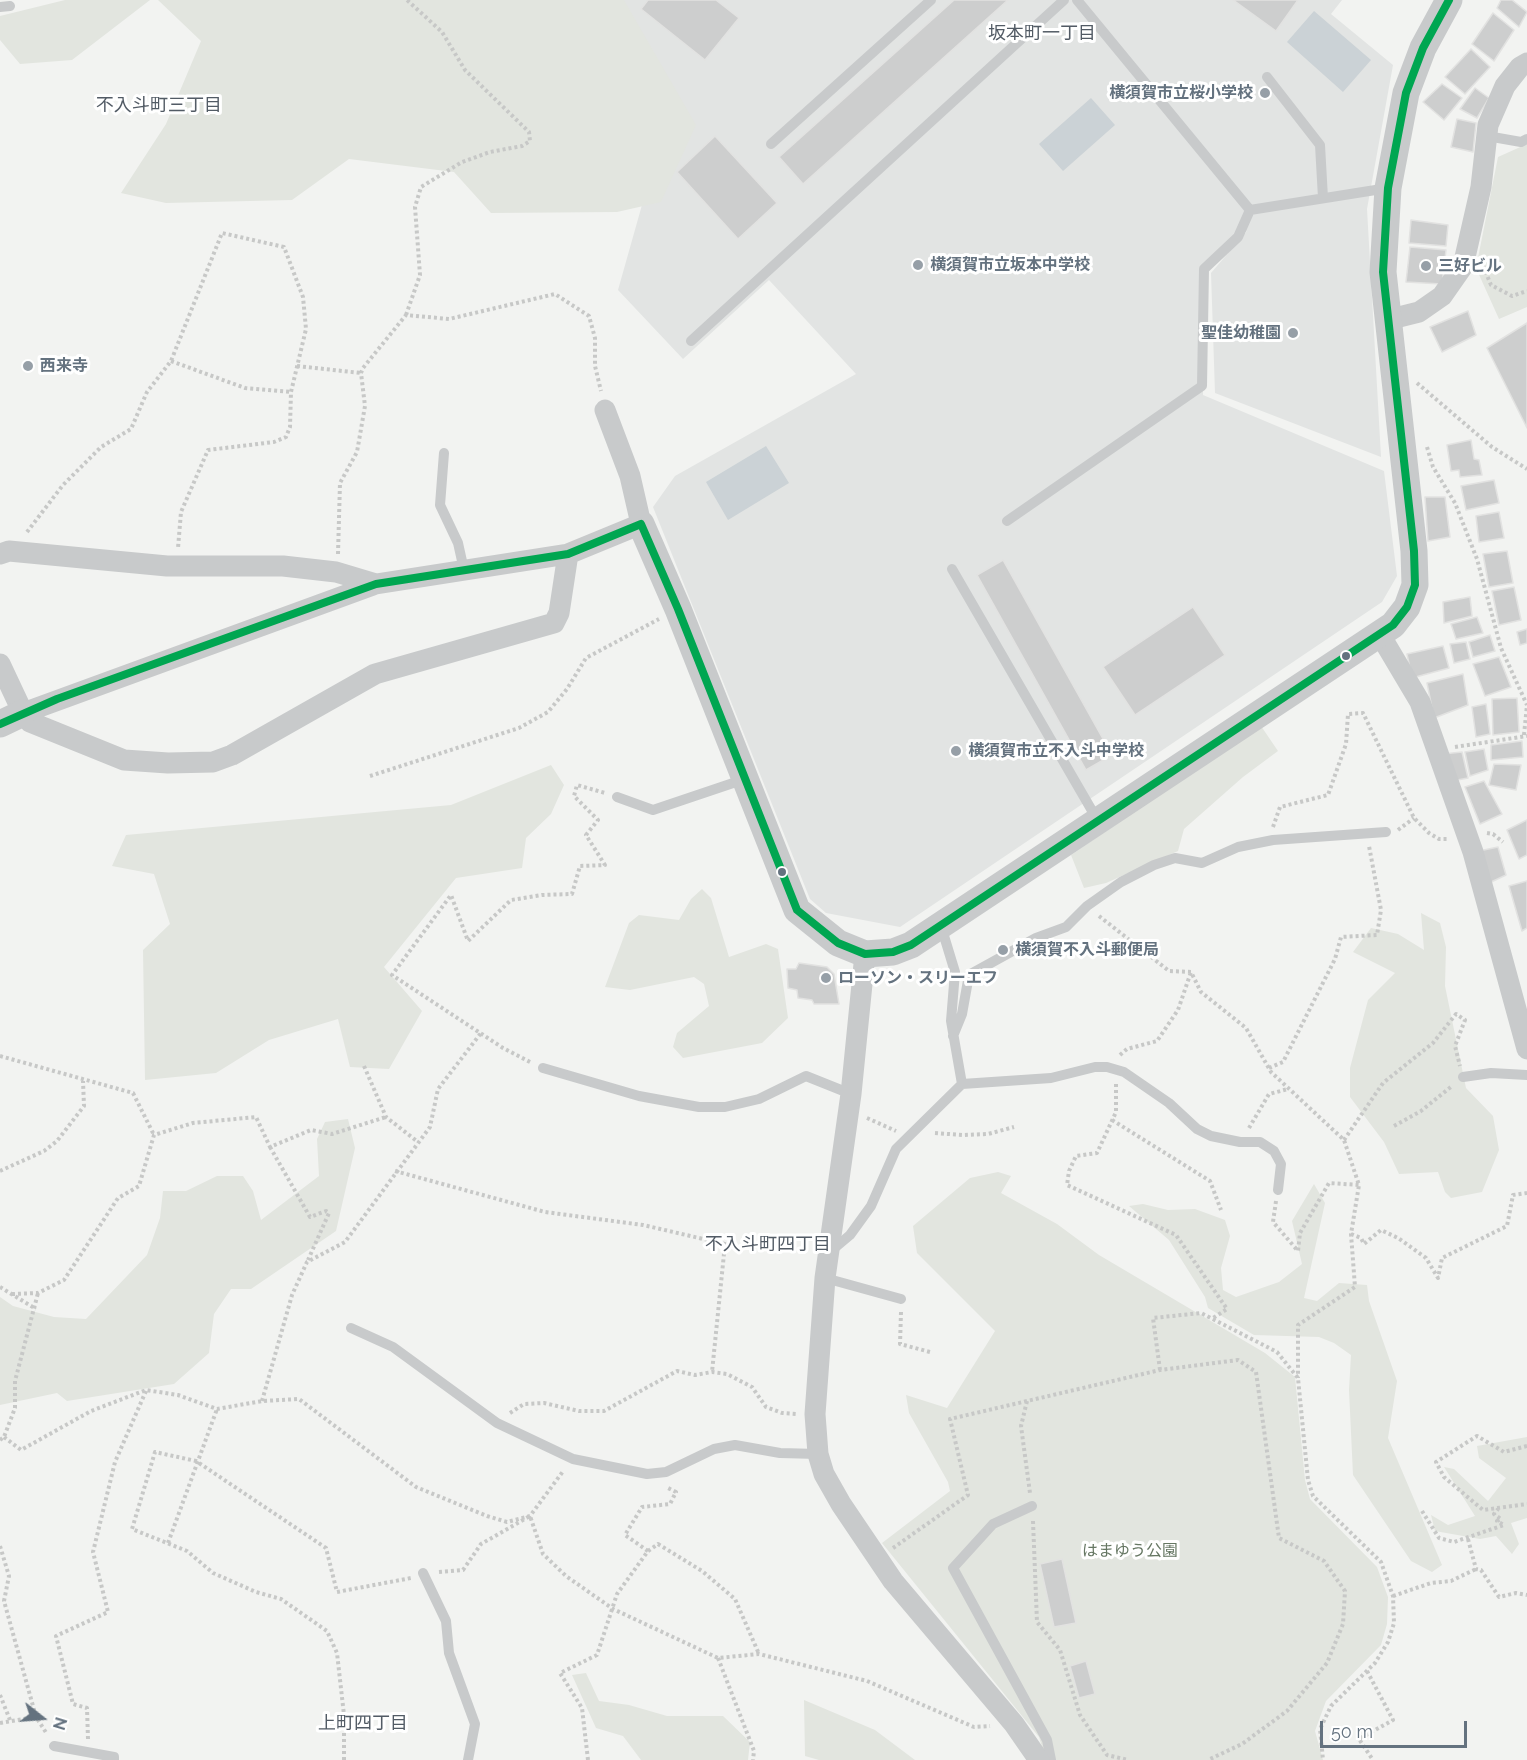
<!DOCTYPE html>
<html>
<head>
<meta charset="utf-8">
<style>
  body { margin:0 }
  #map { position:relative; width:1527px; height:1760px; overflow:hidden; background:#f2f3f1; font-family:Raleway,sans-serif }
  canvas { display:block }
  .north { position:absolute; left:12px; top:1688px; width:60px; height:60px; -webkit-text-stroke:4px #fff; paint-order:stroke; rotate:107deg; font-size:16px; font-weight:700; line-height:24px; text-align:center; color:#64727f }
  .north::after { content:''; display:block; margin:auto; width:21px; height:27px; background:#64727f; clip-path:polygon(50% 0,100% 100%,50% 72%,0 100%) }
  .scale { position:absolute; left:1320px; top:1721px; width:147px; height:27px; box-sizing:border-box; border:3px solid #64727f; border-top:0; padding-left:8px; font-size:18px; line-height:21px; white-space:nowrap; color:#64727f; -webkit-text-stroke:4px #fff; paint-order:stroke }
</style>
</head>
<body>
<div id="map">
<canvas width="1527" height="1760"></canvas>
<div class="north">N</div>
<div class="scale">50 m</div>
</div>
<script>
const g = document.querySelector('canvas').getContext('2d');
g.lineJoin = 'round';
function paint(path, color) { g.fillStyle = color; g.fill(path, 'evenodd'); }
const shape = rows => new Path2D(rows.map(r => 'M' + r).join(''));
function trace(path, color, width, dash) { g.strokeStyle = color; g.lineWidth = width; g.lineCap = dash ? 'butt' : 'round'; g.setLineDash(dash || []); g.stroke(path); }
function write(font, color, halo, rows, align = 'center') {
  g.font = font + ' Raleway,"Noto Sans JP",sans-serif'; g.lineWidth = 6; g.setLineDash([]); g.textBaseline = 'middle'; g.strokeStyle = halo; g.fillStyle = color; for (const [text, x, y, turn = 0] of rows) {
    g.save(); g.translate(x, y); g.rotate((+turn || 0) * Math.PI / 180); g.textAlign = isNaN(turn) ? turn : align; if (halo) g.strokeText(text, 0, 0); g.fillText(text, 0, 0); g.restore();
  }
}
paint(shape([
  [591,0,1342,0,1331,14,1393,65,1367,209,1381,457,1215,393,1211,273,1247,231,1218,251,1202,283,1203,395,1384,471,1397,576,1382,602,900,927,826,913,810,899,653,507,675,476,856,374,769,280,683,359,618,290,651,173]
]), '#e2e4e3');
paint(shape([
  [65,0,150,0,72,60,20,64,0,40,0,16],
  [158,0,624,0,696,125,661,202,617,212,491,213,454,172,349,159,292,200,166,203,121,193,166,124,201,41],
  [1527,144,1527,307,1499,319,1476,268,1498,157],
  [1261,726,1278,751,1243,777,1184,829,1178,851,1106,883,1084,888,1071,855],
  [551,765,564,785,551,814,526,838,522,868,456,878,384,967,422,1011,389,1069,350,1067,338,1019,269,1040,216,1073,145,1080,143,950,170,924,154,874,112,866,126,835,451,805],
  [702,889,711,898,729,957,766,944,778,949,788,1018,762,1043,683,1058,673,1047,677,1033,709,1006,704,984,694,977,630,990,605,987,629,923,639,915,679,920,691,899],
  [1421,913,1440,923,1446,947,1445,986,1466,1088,1493,1116,1499,1150,1482,1192,1451,1198,1445,1192,1438,1172,1399,1174,1384,1142,1350,1097,1350,1068,1368,1000,1395,973,1353,952,1371,928,1398,934,1424,950],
  [348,1119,355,1148,336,1231,251,1289,231,1289,214,1314,209,1353,174,1384,67,1401,57,1393,0,1405,0,1297,13,1306,54,1317,86,1319,147,1255,160,1218,163,1191,186,1191,217,1176,243,1176,253,1191,261,1220,319,1176,317,1139,325,1122],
  [998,1172,1011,1176,1001,1193,1057,1224,1099,1255,1265,1353,1295,1377,1305,1480,1310,1499,1377,1567,1388,1597,1387,1624,1381,1645,1326,1701,1315,1731,1323,1760,1046,1760,1039,1737,882,1543,950,1491,948,1482,909,1413,906,1395,947,1408,995,1331,917,1253,913,1226,970,1178],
  [1314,1184,1325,1203,1304,1298,1317,1301,1339,1283,1367,1285,1369,1301,1397,1381,1388,1438,1442,1565,1432,1572,1411,1561,1353,1475,1349,1390,1351,1355,1334,1343,1319,1337,1254,1335,1208,1308,1205,1297,1169,1240,1129,1206,1143,1204,1168,1210,1195,1209,1225,1220,1230,1236,1221,1268,1223,1290,1236,1297,1279,1282,1302,1264,1292,1221],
  [1527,1437,1527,1518,1511,1523,1519,1544,1512,1554,1496,1536,1480,1539,1435,1531,1431,1515,1448,1525,1475,1516,1444,1467,1454,1469,1488,1501,1506,1478,1479,1458,1477,1446],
  [586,1673,599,1701,629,1705,667,1716,723,1716,750,1742,748,1760,641,1760,623,1736,596,1728,572,1675],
  [804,1700,875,1730,915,1760,819,1760,805,1756]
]), '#e2e5df');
paint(shape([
  [1314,11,1371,60,1343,92,1287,42],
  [1091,98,1115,125,1063,171,1039,144],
  [766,446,789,483,728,520,706,482]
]), '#cbd2d6');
const building = shape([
  [648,0,716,0,739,18,705,60,641,9,648,0],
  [954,0,1008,0,803,184,779,157,954,0],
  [1233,0,1298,0,1276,31,1233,0],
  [1501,0,1512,0,1527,12,1519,27,1497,8,1501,0],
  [1493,13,1514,30,1494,61,1472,44,1493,13],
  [1471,49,1490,67,1465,94,1445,77,1471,49],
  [1442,84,1462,98,1444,120,1423,102,1442,84],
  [1475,88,1489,98,1477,118,1460,109,1475,88],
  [1457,119,1476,123,1473,152,1451,147,1457,119],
  [715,136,777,203,738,239,677,172,715,136],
  [1411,220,1448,225,1446,246,1409,243,1411,220],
  [1410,247,1446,250,1442,284,1406,282,1410,247],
  [1468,311,1476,335,1442,352,1430,327,1468,311],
  [1527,323,1527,428,1487,348,1527,323],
  [1471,440,1474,459,1479,460,1482,475,1460,477,1459,470,1451,471,1447,445,1471,440],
  [1494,480,1499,503,1466,510,1461,486,1494,480],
  [1425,497,1445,497,1450,537,1428,541,1425,497],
  [1499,512,1504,538,1479,542,1476,516,1499,512],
  [1507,551,1513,583,1489,587,1483,554,1507,551],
  [1003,560,1112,755,1086,770,977,575,1003,560],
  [1514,587,1521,620,1499,625,1492,591,1514,587],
  [1470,597,1472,616,1444,623,1443,602,1470,597],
  [1193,607,1225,655,1135,715,1103,667,1193,607],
  [1477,617,1483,633,1456,639,1451,624,1477,617],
  [1527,629,1527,643,1520,645,1517,632,1527,629],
  [1490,635,1495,651,1473,657,1469,642,1490,635],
  [1466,642,1470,659,1454,663,1450,644,1466,642],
  [1443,646,1449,668,1412,678,1407,654,1443,646],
  [1499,657,1511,687,1485,696,1473,664,1499,657],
  [1463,674,1468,705,1434,718,1427,683,1463,674],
  [1517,698,1519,732,1493,735,1492,699,1517,698],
  [1486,704,1490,734,1476,737,1472,707,1486,704],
  [1522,741,1523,757,1491,760,1491,745,1522,741],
  [1484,749,1488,770,1470,776,1465,752,1484,749],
  [1462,752,1468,778,1452,781,1443,754,1462,752],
  [1494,764,1521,765,1516,790,1489,785,1494,764],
  [1484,781,1502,814,1480,824,1465,787,1484,781],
  [1527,820,1527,855,1519,859,1507,830,1527,820],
  [1498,847,1506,875,1489,883,1479,851,1498,847],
  [1527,881,1527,928,1522,931,1509,886,1527,881],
  [799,963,827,967,834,974,839,1004,814,1004,812,1000,798,998,797,990,788,988,787,969,796,969,799,963],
  [1062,1559,1076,1623,1054,1627,1040,1564,1062,1559],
  [1086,1661,1095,1694,1079,1698,1070,1666,1086,1661]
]);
paint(building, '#cdcece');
trace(building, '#e2e2e1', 1.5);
trace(shape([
  [1483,266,1491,285,1512,296,1527,291],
  [406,315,420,275,415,207,421,187,462,162,490,152,522,146,530,141,529,132,465,70,442,32,407,0],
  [171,361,245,388,291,392],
  [297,366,361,373],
  [1417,383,1492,447,1527,469],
  [1427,447,1433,467,1455,503,1477,559,1501,648,1527,705],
  [27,532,63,485,101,447,131,429,147,392,171,361,222,233,284,247,303,297,306,329,291,392,290,427,286,437,274,442,208,450,181,512,178,548],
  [338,554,340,483,357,452,365,406,361,373,363,368,406,315,449,319,555,294,589,316,595,338,595,366,601,391],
  [1524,735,1527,705],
  [1455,747,1527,736],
  [370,776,519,728,548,712,567,689,586,658,659,619],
  [1273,827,1280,807,1328,795,1346,744,1348,714,1363,713,1414,818,1429,833,1439,839,1448,839],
  [1398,830,1414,818],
  [1487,833,1493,834,1503,842],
  [1099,916,1169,971,1191,972,1201,992,1246,1028,1271,1072,1344,1140,1359,1185,1351,1234,1355,1287,1298,1325,1298,1378],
  [1120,1055,1127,1049,1157,1041,1178,1010,1191,972],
  [0,1056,133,1093,154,1135],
  [530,1062,503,1048,392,975,451,895,468,941,511,900,542,895,572,894,580,866,605,865,586,835,598,820,574,796,577,785,605,793],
  [364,1066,386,1117,418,1142],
  [1269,1068,1283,1062,1335,959,1341,937,1377,935,1381,910,1369,846],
  [1116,1084,1116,1112,1097,1153,1076,1156,1069,1171,1067,1185,1176,1235,1227,1309,1213,1318],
  [867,1118,896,1131],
  [1112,1120,1210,1181,1221,1210],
  [1394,1126,1421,1111,1452,1086],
  [1249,1128,1269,1094,1288,1089],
  [935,1133,962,1135,988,1134,1014,1127],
  [1344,1140,1383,1083,1433,1043,1456,1014,1465,1020,1455,1046,1460,1066],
  [270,1147,310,1217,326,1211,329,1213,308,1260],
  [0,1171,44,1151,57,1141,84,1106,83,1081],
  [395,1171,545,1212,643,1225,725,1244,712,1372],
  [1276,1201,1273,1222,1298,1251,1300,1233,1329,1183,1359,1185],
  [1351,1234,1361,1238,1364,1244,1381,1230,1398,1238,1426,1258,1438,1278,1442,1258,1507,1226,1513,1195,1527,1193],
  [0,1287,36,1309],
  [12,1294,38,1293,64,1280,118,1198,139,1186,154,1135,193,1123,256,1117,270,1147,311,1130,332,1134,386,1117],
  [901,1312,900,1344,930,1352],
  [1160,1370,1153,1318,1201,1313,1277,1352,1298,1378,1308,1480,1313,1496,1381,1562,1393,1596,1394,1623,1388,1642,1375,1663,1331,1706,1320,1729,1323,1760],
  [262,1401,292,1295,307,1262,345,1242,430,1127,438,1089,481,1033],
  [1027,1401,1021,1426,1030,1493],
  [510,1413,524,1404,544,1403,579,1411,604,1411,677,1371,695,1375,712,1372,727,1374,752,1387,766,1407,782,1413,797,1414],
  [4,1437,21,1450,91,1411,146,1390,178,1395,217,1409,262,1401,299,1399,416,1487,487,1516,507,1522,530,1516,564,1470],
  [0,1440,4,1437,15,1408,15,1381,38,1293],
  [1527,1446,1504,1452,1477,1436,1436,1462,1444,1477,1483,1510,1527,1504],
  [1422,1511,1439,1538,1454,1542,1504,1525,1497,1521,1501,1519,1494,1514,1498,1509],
  [1033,1521,1037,1622,1060,1650,1080,1715,1107,1755,1128,1760],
  [1468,1539,1476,1569,1481,1570,1499,1597,1516,1593,1527,1595],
  [168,1543,217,1409],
  [0,1546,9,1576,4,1601,36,1717,47,1734],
  [893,1548,968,1495,950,1419,1160,1370,1238,1360,1256,1372,1279,1538,1324,1561,1345,1591,1343,1624,1327,1663,1287,1711,1242,1744,1208,1760],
  [648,1551,625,1535,642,1507,670,1504,676,1492,666,1487],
  [439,1572,463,1570,481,1544,530,1516,543,1554,566,1576,613,1609,718,1658,759,1654,867,1681,974,1727,990,1726],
  [1393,1596,1431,1583,1451,1581,1476,1569],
  [718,1658,754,1751,753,1760],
  [1367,1671,1393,1720,1359,1739,1373,1760],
  [0,1695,10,1720],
  [0,1723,36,1717],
  [88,1739,87,1708,73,1704,56,1636,108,1612,93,1552,115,1462,146,1391],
  [344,1760,344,1715,337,1653,327,1631,281,1599,256,1592,213,1573,187,1551,132,1529,155,1452,196,1461,326,1548,337,1592,411,1578],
  [588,1760,582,1708,560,1673,597,1655,617,1594,648,1551,658,1544,702,1571,735,1599,759,1654]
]), '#c7c8c7', 4, [3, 3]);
trace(shape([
  [1077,0,1250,210,1388,188],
  [0,7,10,6],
  [1267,77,1320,145,1323,198],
  [1487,136,1521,142,1527,139],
  [771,144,931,0],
  [691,341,1064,0],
  [444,453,440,505,458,543,464,570],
  [1007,521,1202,386,1204,269,1238,237,1250,210],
  [952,569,1098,821],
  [617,797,653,810,745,779],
  [953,1036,962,1014,969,975,1036,938,1066,927,1087,906,1121,882,1154,865,1175,858,1202,863,1238,847,1273,840,1386,832],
  [543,1068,639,1096,699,1107,725,1107,759,1099,806,1076,851,1094],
  [1463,1077,1491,1073,1527,1075],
  [962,1084,1051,1078,1095,1067,1107,1067,1124,1072,1169,1103,1197,1129,1211,1136,1240,1142,1260,1142,1274,1151,1281,1164,1278,1190],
  [831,1251,850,1235,871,1206,896,1149,962,1084,951,1021,955,972,941,926],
  [825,1278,901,1299],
  [351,1328,393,1347,497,1423,573,1459,647,1474,666,1472,714,1449,735,1445,780,1453,818,1454],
  [1032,1506,993,1524,953,1568,1047,1740,1051,1760],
  [423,1573,446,1621,449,1653,475,1724,468,1760],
  [54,1746,114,1757,114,1760]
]), '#c8cacb', 10);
trace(shape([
  [1387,320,1419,312,1442,296,1463,266,1481,187,1488,125,1505,86,1520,67,1527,63],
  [0,554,9,551,167,566,283,566,336,572,376,584],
  [1379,633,1420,702,1473,852,1527,1049],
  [0,664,23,713,30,722,124,760,168,763,213,762,232,755,375,674,554,623,559,613,568,554],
  [23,713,376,584,568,554,641,524,630,476,605,410],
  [865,954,851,1094,825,1278,815,1414,818,1454,824,1474,841,1504,893,1581,1014,1724,1039,1760]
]), '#c8cacb', 21);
trace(shape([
  [641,524,678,609,797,910,838,943,865,954,893,952,911,945,1393,625,1407,607,1415,585,1414,551,1383,272,1388,188,1406,93,1423,48,1449,0],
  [0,724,23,713]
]), '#c8cacb', 27);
trace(shape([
  [0,724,57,699,376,584,568,554,641,524,678,609,797,910,838,943,865,954,893,952,911,945,1393,625,1407,607,1415,585,1414,551,1383,272,1388,188,1406,93,1423,48,1449,0]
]), '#00a651', 8);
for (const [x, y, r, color] of [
  [1265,93,6,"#969fa7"],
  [918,265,6,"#969fa7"],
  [1426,266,6,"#969fa7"],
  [1293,333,6,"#969fa7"],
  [28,366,6,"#969fa7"],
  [1346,656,5,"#64727f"],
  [956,751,6,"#969fa7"],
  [782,872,5,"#64727f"],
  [1003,950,6,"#969fa7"],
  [826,978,6,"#969fa7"]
]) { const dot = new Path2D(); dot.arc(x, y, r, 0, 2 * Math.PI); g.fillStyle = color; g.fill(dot); trace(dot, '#fff', 2); }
write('bold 16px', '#64727f', '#fff', [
  ["横須賀市立桜小学校",1253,93,"right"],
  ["横須賀市立坂本中学校",930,265],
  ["三好ビル",1438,266],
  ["聖佳幼稚園",1281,333,"right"],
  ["西来寺",40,366],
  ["横須賀市立不入斗中学校",968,751],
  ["横須賀不入斗郵便局",1015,950],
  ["ローソン・スリーエフ",838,978]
], 'left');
write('16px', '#667763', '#fff', [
  ["はまゆう公園",1130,1551]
]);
write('18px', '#525b65', '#fff', [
  ["坂本町一丁目",1042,34],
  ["不入斗町三丁目",159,106],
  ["不入斗町四丁目",768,1245],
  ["上町四丁目",363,1724]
]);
</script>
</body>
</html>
